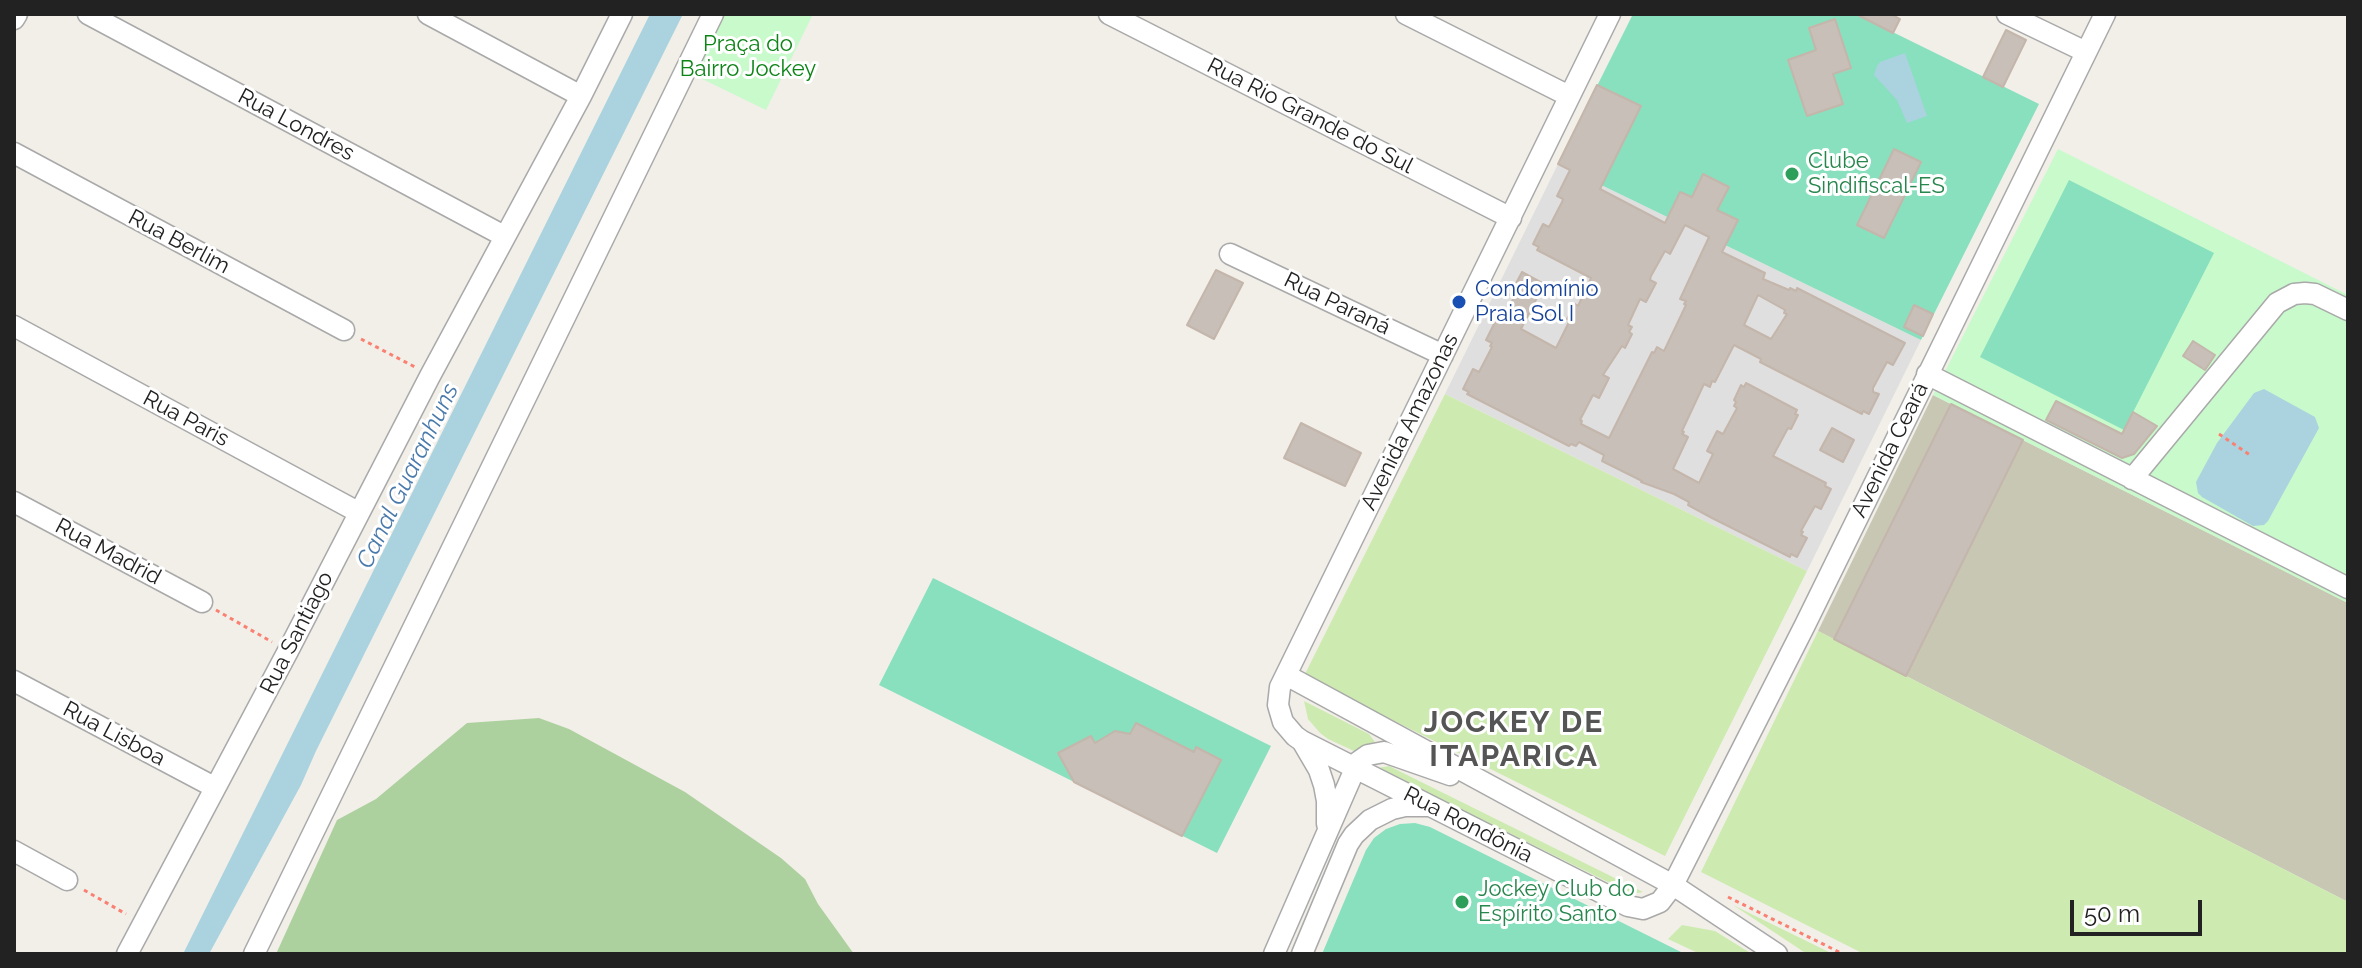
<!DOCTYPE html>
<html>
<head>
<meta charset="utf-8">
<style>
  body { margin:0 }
  #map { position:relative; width:2362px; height:968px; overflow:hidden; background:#f2efe9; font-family:Raleway,sans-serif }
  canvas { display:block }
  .frame { position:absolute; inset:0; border:16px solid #222; pointer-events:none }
  .scale { position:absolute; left:2070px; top:900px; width:132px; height:36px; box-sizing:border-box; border:4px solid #222; border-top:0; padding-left:10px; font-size:24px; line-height:28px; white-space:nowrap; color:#222; -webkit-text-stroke:6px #fff; paint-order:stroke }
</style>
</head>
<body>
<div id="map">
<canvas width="2362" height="968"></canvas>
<div class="frame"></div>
<div class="scale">50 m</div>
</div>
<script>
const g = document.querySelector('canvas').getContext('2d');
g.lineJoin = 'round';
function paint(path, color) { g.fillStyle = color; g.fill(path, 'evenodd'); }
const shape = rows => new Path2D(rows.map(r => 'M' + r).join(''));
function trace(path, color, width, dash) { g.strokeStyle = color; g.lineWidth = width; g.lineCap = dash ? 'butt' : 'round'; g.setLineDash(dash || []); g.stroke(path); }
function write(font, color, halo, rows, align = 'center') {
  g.font = font + ' Raleway,sans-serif'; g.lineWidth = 6; g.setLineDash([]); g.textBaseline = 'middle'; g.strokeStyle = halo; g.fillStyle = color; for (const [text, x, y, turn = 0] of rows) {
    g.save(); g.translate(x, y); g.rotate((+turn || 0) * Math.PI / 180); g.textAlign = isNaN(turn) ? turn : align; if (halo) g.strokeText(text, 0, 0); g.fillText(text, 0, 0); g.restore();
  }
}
paint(shape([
  [1558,164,1921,340,1807,571,1445,394]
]), '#e0dfdf');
paint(shape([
  [1933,395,2348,603,2348,902,1818,631]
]), '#c7c7b4');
paint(shape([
  [1445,394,1807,571,1665,856,1304,676],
  [1818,631,2348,902,2348,954,1864,954,1701,872],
  [1304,701,1369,734,1375,742,1354,751,1328,739,1320,733,1308,719],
  [1389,766,1643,892,1632,894,1378,768],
  [1733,905,1833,954,1807,954],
  [1682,925,1715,931,1752,954,1700,954,1668,939]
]), '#cdebb0');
paint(shape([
  [539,718,569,729,685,792,781,858,805,879,818,904,854,954,276,954,337,820,376,799,467,723]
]), '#add19e');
paint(shape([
  [724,14,813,14,766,110,694,75],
  [2058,149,2348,295,2348,603,1933,395]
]), '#c8facc');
paint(shape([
  [1633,14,1856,14,2039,104,1921,340,1558,164],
  [2069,180,2214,253,2124,430,1980,357],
  [933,578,1271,746,1217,853,879,685],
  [1415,823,1430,827,1685,954,1322,954,1366,850,1374,838,1386,829,1400,824]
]), '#88e0be');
paint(shape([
  [650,14,683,14,316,751,301,785,209,954,183,954],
  [1905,53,1927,116,1907,123,1897,100,1874,75,1877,66,1880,62],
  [2264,389,2315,417,2319,428,2268,521,2264,525,2253,526,2202,497,2198,493,2196,482,2217,443,2254,393]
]), '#aad3df');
const building = shape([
  [1856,14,1891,14,1900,19,1893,33,1856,14],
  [1835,19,1851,68,1833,74,1843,104,1807,116,1788,60,1816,50,1809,28,1835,19],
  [2006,30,2026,40,2003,87,1983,77,2006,30],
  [1597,85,1641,106,1600,189,1665,223,1680,192,1692,197,1703,174,1729,187,1717,210,1738,220,1722,252,1765,273,1763,279,1789,290,1790,288,1796,291,1797,288,1905,343,1893,365,1887,362,1873,388,1873,392,1879,394,1869,414,1863,411,1862,414,1760,362,1761,359,1734,345,1715,382,1712,381,1710,387,1704,384,1682,431,1684,432,1682,434,1688,437,1673,469,1699,483,1713,454,1707,451,1717,431,1723,434,1737,408,1734,406,1736,402,1734,400,1741,385,1744,387,1746,383,1797,410,1795,414,1798,415,1791,429,1788,428,1773,456,1826,483,1825,486,1831,489,1821,509,1815,506,1801,531,1803,532,1801,535,1807,538,1797,557,1791,554,1790,557,1712,518,1688,505,1689,502,1674,494,1641,482,1642,481,1602,461,1604,455,1579,442,1576,446,1571,444,1569,446,1467,394,1469,392,1463,389,1473,369,1479,372,1492,347,1490,346,1492,343,1486,340,1496,320,1502,323,1514,297,1510,295,1522,272,1544,284,1521,329,1556,348,1570,320,1567,319,1575,304,1578,306,1591,278,1537,250,1539,247,1533,244,1543,224,1549,227,1562,202,1563,199,1557,196,1570,170,1558,164,1597,85],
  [1685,225,1709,237,1680,299,1686,301,1684,304,1686,305,1664,351,1657,347,1654,353,1652,352,1609,438,1581,424,1582,421,1580,420,1593,395,1599,398,1609,378,1603,375,1622,346,1625,348,1632,334,1629,332,1632,327,1628,325,1640,299,1646,302,1656,283,1650,280,1651,276,1665,251,1670,254,1685,225],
  [1758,295,1785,310,1784,313,1787,314,1771,339,1744,325,1758,295],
  [1894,149,1921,162,1884,238,1857,225,1894,149],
  [1216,270,1243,283,1214,339,1187,325,1216,270],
  [1914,305,1933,314,1923,336,1904,327,1914,305],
  [2193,341,2215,355,2205,370,2183,356,2193,341],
  [2056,401,2122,434,2133,412,2157,426,2134,454,2122,458,2046,420,2056,401],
  [1951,404,2023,440,1906,676,1834,639,1951,404],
  [1301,423,1361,453,1345,486,1284,458,1301,423],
  [1832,428,1854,440,1843,462,1820,450,1832,428],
  [1136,723,1194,752,1196,747,1221,760,1182,836,1074,782,1058,753,1091,736,1095,743,1115,731,1130,734,1136,723]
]);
paint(building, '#c7bfb8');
trace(building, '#c4b6ab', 2);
const minor = shape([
  [88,14,504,236],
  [428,14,581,96],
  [1109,14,1511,218],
  [1406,14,1569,96],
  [1610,14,1280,687,1278,705,1283,722,1295,736,1302,741,1628,906,1643,909,1660,902,1673,885,1805,625,2105,14],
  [2007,14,2086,52],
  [14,19,17,14],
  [14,153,344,330],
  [1230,254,1443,355],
  [14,326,358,512],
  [1927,374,2348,588],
  [2132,479,2277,303,2294,294,2305,293,2315,294,2348,310],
  [14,502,202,602],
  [1286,675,1673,885,1777,954],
  [14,681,214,787],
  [1302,741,1319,770,1324,785,1327,801,1327,824],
  [14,851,67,880],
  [127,954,288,651,430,376,581,96,622,14],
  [254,954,713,14],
  [1274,954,1358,762,1368,755,1384,752,1450,775],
  [1302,954,1348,844,1354,835,1370,820,1392,809,1405,806,1427,806]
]);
trace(minor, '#a9a9a9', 23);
trace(shape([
  [361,339,415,367],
  [2219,434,2250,455],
  [216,610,272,642],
  [84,890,126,914],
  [1728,897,1843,954]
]), '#fa8072', 3, [4, 4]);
trace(minor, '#fff', 20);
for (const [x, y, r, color] of [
  [1792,174,8,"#2e9e5b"],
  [1459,302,8,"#1a4fb4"],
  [1462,902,8,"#2e9e5b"]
]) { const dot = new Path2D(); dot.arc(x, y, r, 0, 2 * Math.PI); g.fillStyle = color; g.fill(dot); trace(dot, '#fff', 3); }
write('22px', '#0c8416', '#fff', [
  ["Praça do",748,44],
  ["Bairro Jockey",748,69]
]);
write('22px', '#222', '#fff', [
  ["Rua Rio Grande do Sul",1310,116,27],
  ["Rua Londres",296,125,28],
  ["Rua Berlim",179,242,28],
  ["Rua Paraná",1337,304,26],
  ["Rua Paris",186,419,28],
  ["Avenida Amazonas",1410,422,-64],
  ["Avenida Ceará",1890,450,-64],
  ["Rua Madrid",108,552,28],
  ["Rua Santiago",297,633,-63],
  ["Rua Lisboa",114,734,28],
  ["Rua Rondônia",1468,825,27]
]);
write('22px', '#27864d', '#fff', [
  ["Clube",1808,161],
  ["Sindifiscal-ES",1808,186],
  ["Jockey Club do",1478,889],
  ["Espírito Santo",1478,914]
], 'left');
write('22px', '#164399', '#fff', [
  ["Condomínio",1475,289],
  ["Praia Sol I",1475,314]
], 'left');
write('italic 24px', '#4a7aab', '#fff', [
  ["Canal Guaranhuns",408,476,-64]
]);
g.letterSpacing = '2px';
write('bold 30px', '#555', '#fff', [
  ["JOCKEY DE",1514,723],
  ["ITAPARICA",1514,757]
]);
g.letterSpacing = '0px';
</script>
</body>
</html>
